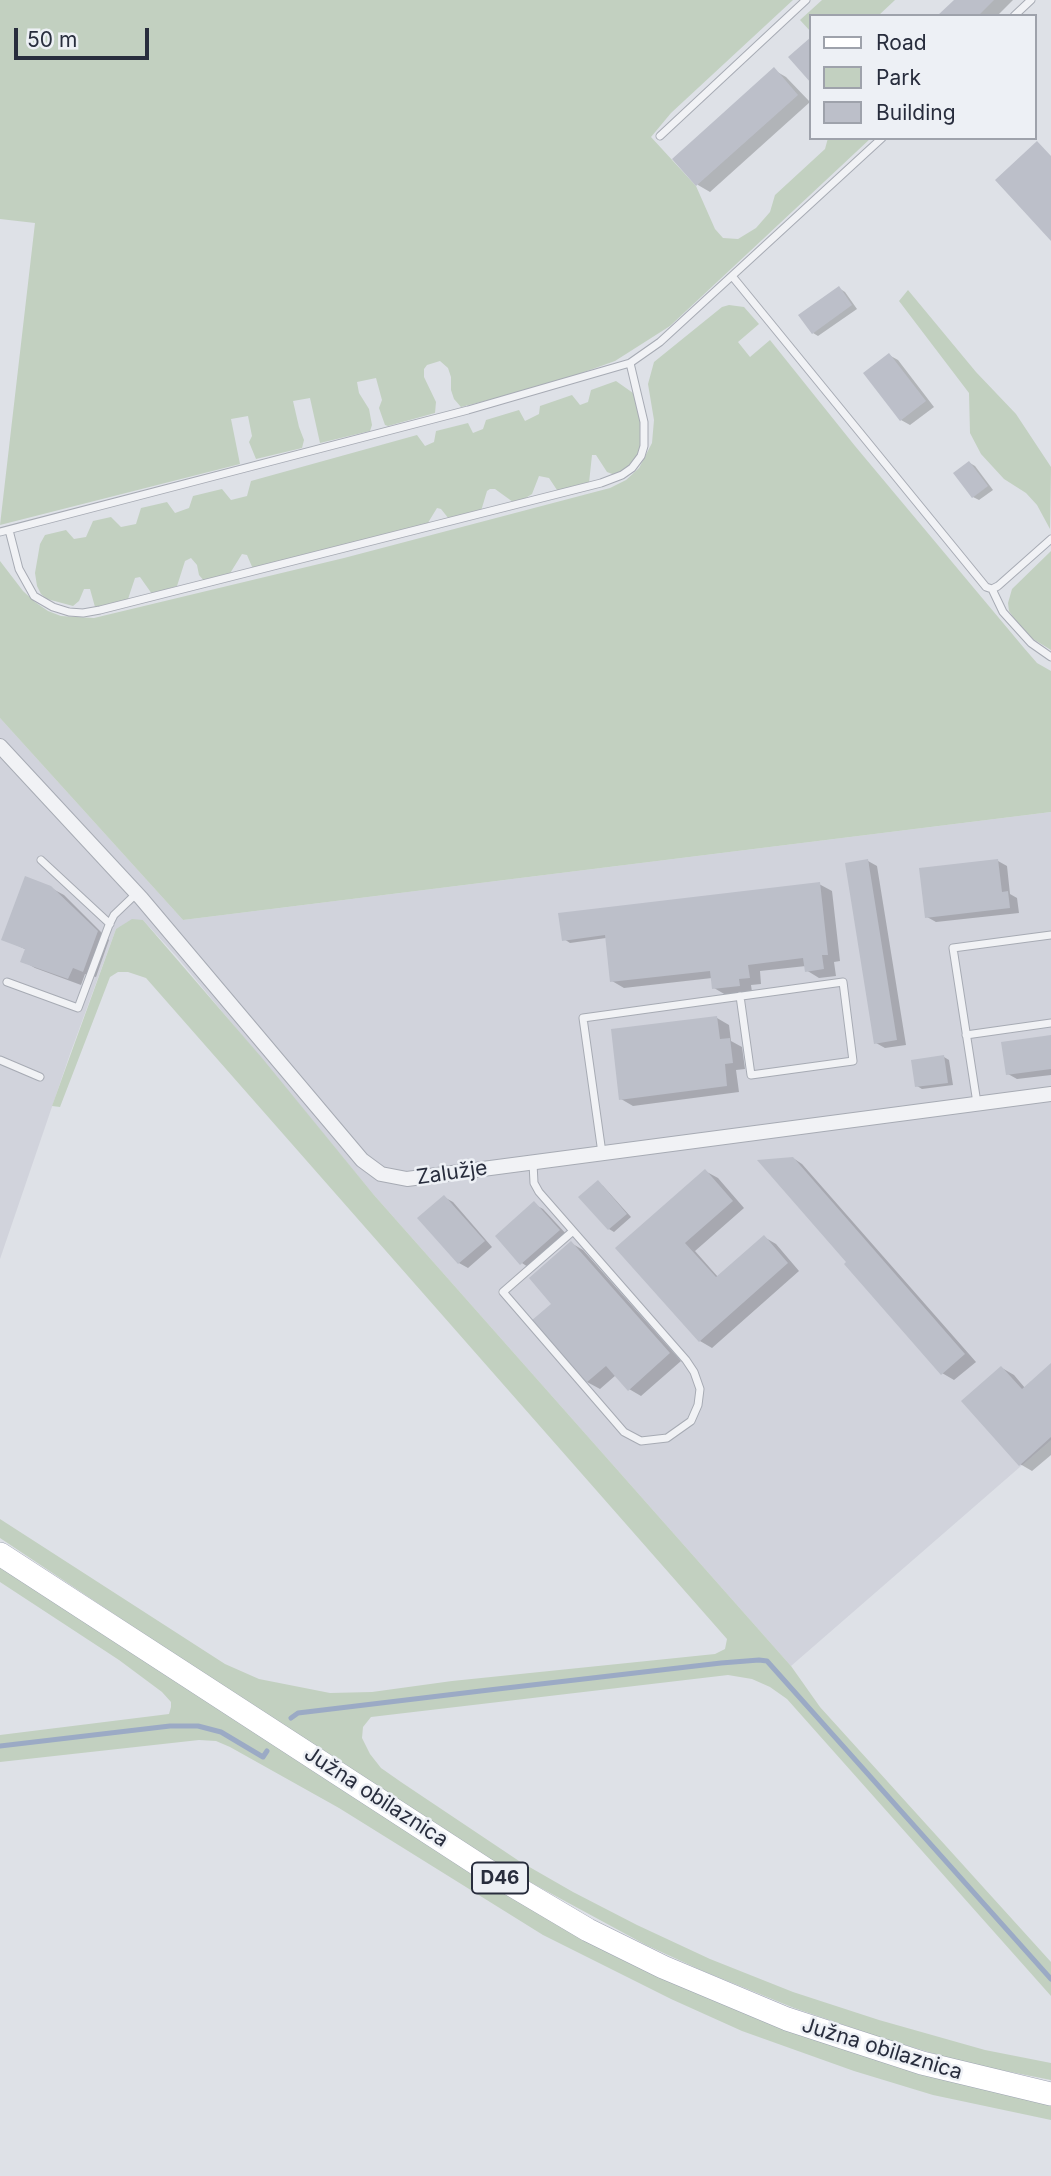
<!DOCTYPE html>
<html>
<head>
<meta charset="utf-8">
<style>
  body { margin:0 }
  #map { position:relative; width:1051px; height:2176px; overflow:hidden; background:#dee1e7; font-family:Inter,sans-serif }
  canvas { display:block }
  .legend { position:absolute; left:809px; top:14px; width:228px; height:126px; box-sizing:border-box; background:#edf0f5; border:2px solid #9ea2ab; margin:0; padding:9px 12px; list-style:none; font-size:21px; color:#282d3d }
  .legend li { display:flex; align-items:center; gap:14px; height:35px }
  .legend b { width:35px; border:2px solid #9ea2ab }
  .scale { position:absolute; left:14px; top:28px; width:135px; height:32px; box-sizing:border-box; border:4px solid #282d3d; border-top:0; padding-left:9px; font-size:21px; line-height:24px; white-space:nowrap; color:#282d3d; -webkit-text-stroke:5px #edf0f5; paint-order:stroke }
</style>
</head>
<body>
<div id="map">
<canvas width="1051" height="2176"></canvas>
<ul class="legend">
<li><b style="height:9px;background:#fff"></b>Road</li>
<li><b style="height:19px;background:#c2d0c0"></b>Park</li>
<li><b style="height:19px;background:#bcbfc9"></b>Building</li>
</ul>
<div class="scale">50 m</div>
</div>
<script>
const g = document.querySelector('canvas').getContext('2d');
g.lineJoin = 'round';
function paint(path, color) { g.fillStyle = color; g.fill(path, 'evenodd'); }
const shape = rows => new Path2D(rows.map(r => 'M' + r).join(''));
function trace(path, color, width, dash) { g.strokeStyle = color; g.lineWidth = width; g.lineCap = dash ? 'butt' : 'round'; g.setLineDash(dash || []); g.stroke(path); }
function write(font, color, halo, rows, align = 'center') {
  g.font = font + ' Inter,sans-serif'; g.lineWidth = 5; g.setLineDash([]); g.textBaseline = 'middle'; g.strokeStyle = halo; g.fillStyle = color; for (const [text, x, y, turn = 0] of rows) {
    g.save(); g.translate(x, y); g.rotate((+turn || 0) * Math.PI / 180); g.textAlign = isNaN(turn) ? turn : align; if (halo) g.strokeText(text, 0, 0); g.fillText(text, 0, 0); g.restore();
  }
}
paint(shape([
  [0,718,183,920,1051,812,1051,1440,791,1666,374,1195,177,957,143,920,116,929,70,1054,0,1259]
]), '#d1d3dc');
paint(shape([
  [0,0,793,0,671,113,651,137,696,186,715,229,723,238,738,239,756,228,770,212,775,195,825,149,828,138,871,138,670,326,615,361,548,385,461,407,454,399,451,390,451,377,448,368,440,361,427,365,424,369,424,377,436,402,435,413,388,426,385,425,379,408,382,400,376,378,357,382,359,393,369,409,372,425,370,431,320,443,310,398,293,401,299,427,304,440,302,448,256,459,249,442,252,436,248,416,231,419,240,464,0,525,35,223,0,219],
  [822,0,895,0,878,16,811,16,811,32,800,20],
  [908,290,976,372,1016,414,1051,467,1050,529,1037,505,1026,493,1004,479,981,454,970,433,969,393,899,301],
  [729,305,744,307,759,324,738,342,750,357,770,340,855,446,1024,648,1037,663,1051,671,1051,812,183,920,0,718,0,561,23,591,35,602,48,611,61,616,94,618,344,558,610,488,626,480,639,468,652,443,654,420,648,384,654,362,722,307],
  [616,381,633,393,643,430,640,448,634,461,626,470,615,475,607,472,596,455,592,455,589,483,561,491,557,490,549,478,539,476,532,494,524,499,513,502,495,489,490,489,487,491,481,511,449,519,441,509,437,508,426,526,253,569,247,555,242,554,229,575,205,582,199,575,197,565,191,558,185,561,177,586,152,594,140,577,135,578,128,599,113,604,95,607,90,589,84,589,79,601,73,606,47,599,41,594,37,586,35,573,40,544,45,535,66,530,74,539,86,537,93,521,111,517,121,527,136,524,141,508,167,502,175,513,189,508,193,496,222,489,231,500,247,496,251,481,417,435,425,446,434,442,436,431,468,423,473,433,483,429,486,420,519,410,525,421,539,414,540,406,572,395,580,405,588,402,591,390],
  [1051,551,1051,650,1033,639,1016,621,1009,611,1008,603,1012,589],
  [132,919,143,920,262,1058,374,1195,791,1666,820,1707,1051,1962,1051,1996,787,1699,770,1687,752,1679,728,1675,371,1717,363,1727,362,1738,370,1754,381,1768,401,1782,519,1861,573,1892,637,1925,710,1959,793,1992,879,2020,985,2050,1051,2063,1051,2080,965,2063,885,2039,794,2008,703,1971,646,1945,504,1868,327,1756,0,1538,0,1519,225,1664,259,1679,330,1693,372,1692,452,1681,715,1654,725,1649,727,1639,146,978,128,972,118,972,110,977,60,1107,52,1106,116,929],
  [0,1563,583,1936,1051,2100,1051,2120,933,2095,854,2071,742,2031,671,1999,543,1935,339,1808,230,1747,216,1741,199,1740,0,1762,0,1735,169,1714,171,1707,171,1702,162,1692,119,1660,0,1582]
]), '#c2d0c0');
paint(shape([
  [956,0,1013,0,997,16,940,16],
  [774,70,786,77,810,102,710,192,698,185,674,159],
  [839,288,845,292,857,309,818,336,813,333],
  [889,355,898,360,934,407,910,425,901,420],
  [970,463,975,466,993,490,979,500,973,497,956,474],
  [868,861,877,866,906,1045,885,1048,876,1043],
  [998,861,1007,866,1010,894,1017,898,1019,913,936,922,927,917],
  [819,884,832,891,840,961,834,962,836,976,819,978,806,970,806,966,760,971,761,984,751,985,752,992,726,995,714,988,712,978,624,988,612,981,606,938,570,943,564,939],
  [51,888,64,895,109,940,96,977,85,974,81,985,35,968,23,961,27,950,3,939],
  [717,1018,729,1025,731,1041,742,1047,745,1069,736,1070,739,1092,633,1106,621,1099],
  [1051,1037,1051,1075,1017,1079,1008,1074],
  [944,1057,949,1060,953,1085,922,1089,917,1086],
  [793,1158,802,1164,976,1362,954,1380,942,1373],
  [705,1171,718,1178,744,1208,695,1251,718,1277,764,1237,776,1244,799,1271,712,1348,700,1341,618,1248],
  [598,1183,603,1186,631,1217,614,1232,609,1229],
  [444,1197,453,1202,492,1247,468,1268,459,1263,420,1218],
  [534,1204,543,1209,568,1236,531,1269,522,1263],
  [571,1243,583,1250,681,1361,641,1396,629,1389,616,1375,600,1389,587,1382,554,1304],
  [1051,1365,1051,1455,1032,1471,1020,1464,1002,1368,1014,1375,1025,1388]
]), '#0003');
trace(shape([
  [291,1718,298,1713,489,1690,721,1663,759,1660,767,1661,1051,1979],
  [0,1746,170,1726,198,1726,221,1732,263,1757,267,1751]
]), '#9baac5', 5);
paint(shape([
  [954,0,994,0,978,16,937,16],
  [811,37,811,83,788,57],
  [774,67,798,95,696,186,672,159],
  [1037,141,1051,156,1051,241,995,180],
  [839,286,852,305,812,334,798,315],
  [889,353,926,401,900,421,863,373],
  [969,461,988,486,972,498,953,473],
  [868,859,897,1040,874,1044,845,863],
  [998,859,1002,892,1008,891,1010,908,925,918,919,868],
  [25,876,51,886,98,931,83,972,73,968,68,979,20,962,25,949,1,940],
  [820,882,828,955,822,955,824,969,805,972,803,958,748,965,750,978,739,979,740,986,712,989,710,971,610,982,605,935,562,941,558,913],
  [717,1016,720,1039,730,1038,733,1063,725,1064,727,1086,619,1100,611,1029],
  [1051,1035,1051,1069,1006,1075,1001,1042],
  [944,1055,948,1083,915,1087,911,1060],
  [793,1157,965,1354,941,1375,844,1264,846,1262,757,1160],
  [705,1169,733,1201,685,1243,716,1277,764,1235,788,1263,699,1342,615,1248],
  [598,1180,627,1214,608,1230,578,1197],
  [444,1195,485,1241,458,1264,417,1218],
  [534,1201,560,1230,520,1265,495,1236],
  [571,1241,670,1353,628,1391,606,1366,586,1383,531,1321,551,1304,529,1278],
  [1051,1363,1051,1437,1019,1466,961,1401,1001,1366,1022,1389]
]), '#bcbfc9');
const service = shape([
  [1014,16,1031,0],
  [660,136,806,0],
  [732,276,986,587,992,589,998,586,1051,539],
  [9,530,19,569,34,596,53,607,69,612,83,613,100,610,601,483,622,475,632,468,641,456,644,446,644,422,630,363],
  [0,532,468,410,630,363,660,342,882,138],
  [992,589,1003,612,1031,643,1051,657],
  [41,860,110,924],
  [7,982,78,1008,109,925,114,915,137,893],
  [966,1035,1051,1023],
  [0,1060,40,1077],
  [977,1103,953,948,1051,935],
  [602,1153,583,1018,843,982,853,1061,751,1075,740,996],
  [533,1163,534,1183,539,1192,686,1360,694,1372,700,1389,698,1405,691,1421,667,1438,641,1441,624,1432,503,1292,573,1231]
]);
const minor = shape([
  [0,746,141,898,362,1160,381,1174,407,1179,1051,1094]
]);
const primary = shape([
  [0,1554,485,1869,588,1930,663,1967,787,2019,922,2063,1051,2094]
]);
trace(service, '#a7abb4', 9);
trace(minor, '#a7abb4', 16);
trace(primary, '#9ea4b2', 24);
trace(service, '#f1f2f5', 7);
trace(minor, '#f1f2f5', 14);
trace(primary, '#fff', 23);
for (const [x, y, w] of [
  [500,1878,56]
]) { const box = new Path2D(); box.roundRect(x - w / 2, y - 15.5, w, 31, 5); g.fillStyle = '#edf0f5'; g.fill(box); trace(box, '#282d3d', 2); }
write('bold 19px', '#282d3d', null, [
  ["D46",500,1878]
]);
write('21px', '#282d3d', '#edf0f5', [
  ["Zalužje",452,1173,-8],
  ["Južna obilaznica",376,1797,33],
  ["Južna obilaznica",882,2049,17]
]);
</script>
</body>
</html>
